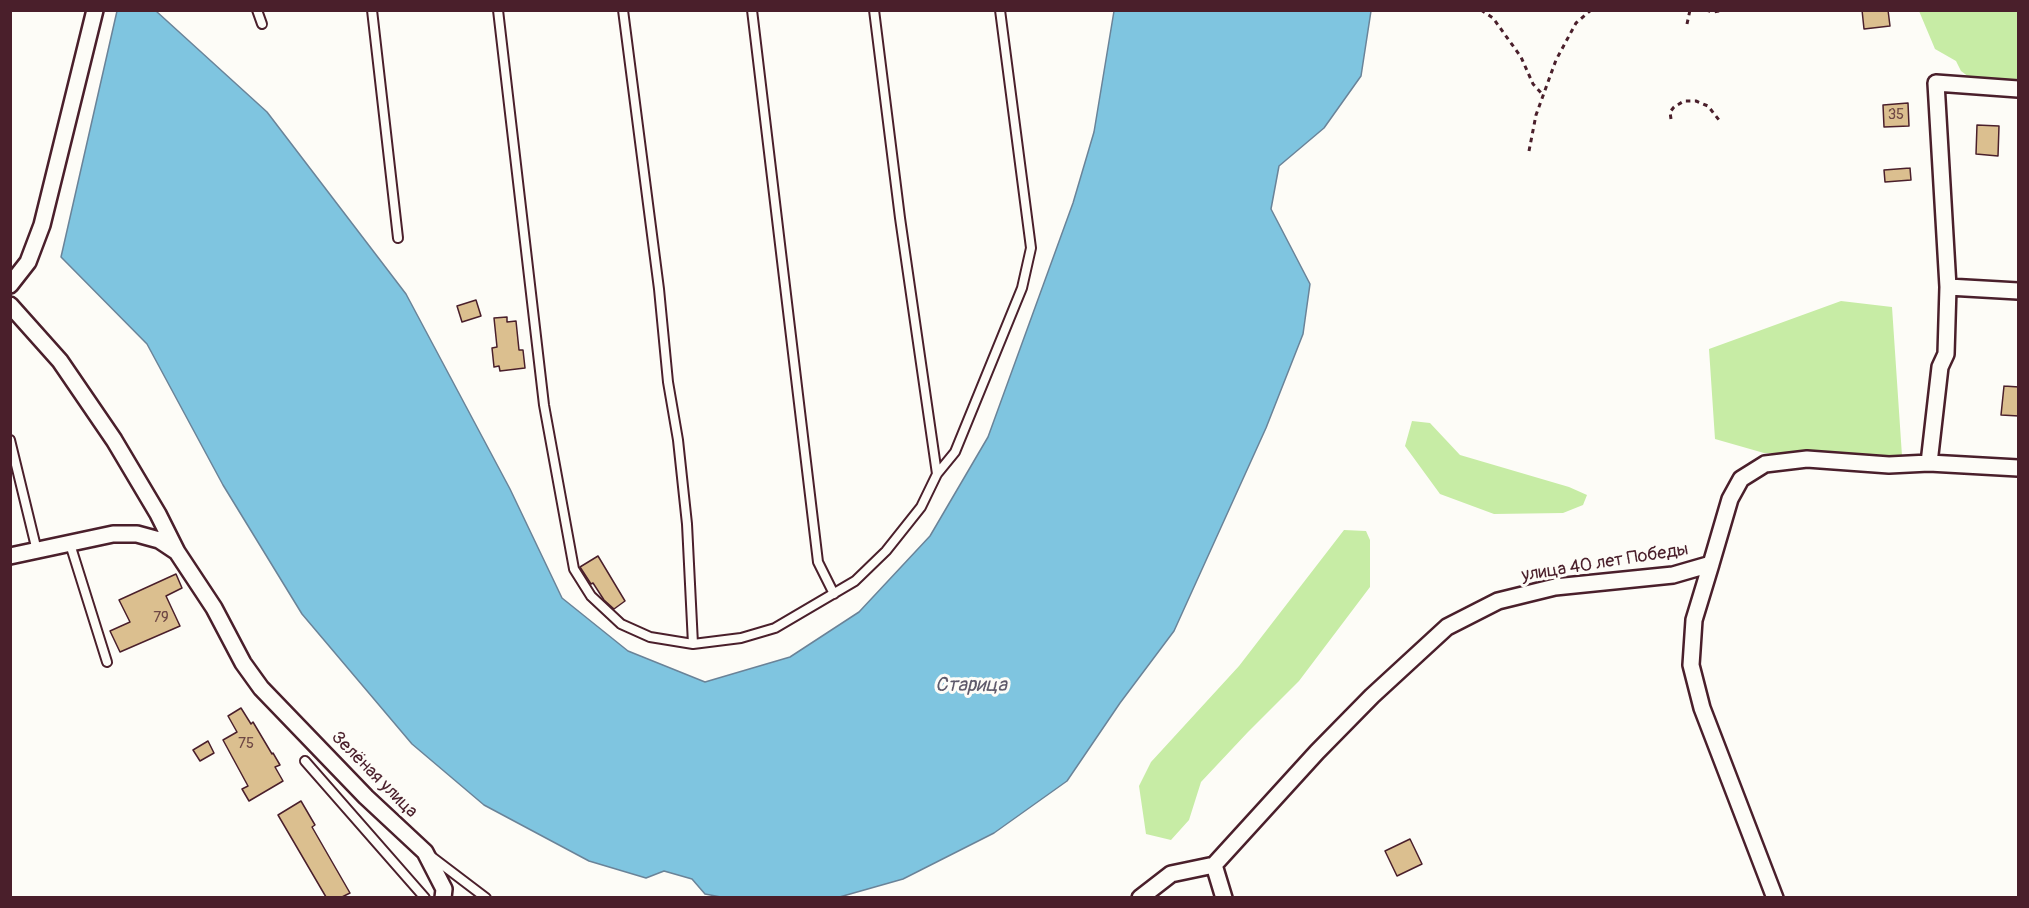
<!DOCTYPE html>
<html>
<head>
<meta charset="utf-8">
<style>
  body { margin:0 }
  #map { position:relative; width:2029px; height:908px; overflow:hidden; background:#fdfcf7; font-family:Pangolin,sans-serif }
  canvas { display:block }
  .frame { position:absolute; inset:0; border:12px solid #4a1f2b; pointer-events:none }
</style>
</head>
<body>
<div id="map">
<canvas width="2029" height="908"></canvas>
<div class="frame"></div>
</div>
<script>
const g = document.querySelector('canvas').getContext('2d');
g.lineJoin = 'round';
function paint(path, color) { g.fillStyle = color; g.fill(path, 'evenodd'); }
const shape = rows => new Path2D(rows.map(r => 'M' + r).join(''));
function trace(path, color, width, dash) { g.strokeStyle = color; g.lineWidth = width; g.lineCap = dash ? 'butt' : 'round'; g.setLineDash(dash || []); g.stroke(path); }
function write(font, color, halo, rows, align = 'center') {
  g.font = font + ' Pangolin,sans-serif'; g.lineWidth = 6; g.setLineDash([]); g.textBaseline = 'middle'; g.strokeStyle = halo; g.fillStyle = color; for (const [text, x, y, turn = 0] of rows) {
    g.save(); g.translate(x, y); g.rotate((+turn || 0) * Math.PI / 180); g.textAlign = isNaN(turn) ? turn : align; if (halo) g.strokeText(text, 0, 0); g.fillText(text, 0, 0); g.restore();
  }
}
paint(shape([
  [1919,11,2018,11,2018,85,1977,83,1961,71,1956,61,1935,49],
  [1841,301,1892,307,1902,456,1764,453,1715,439,1709,349],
  [1412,421,1430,423,1460,455,1569,487,1587,495,1583,505,1563,513,1494,514,1440,494,1405,446],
  [1344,530,1366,531,1370,540,1370,587,1299,681,1248,732,1201,782,1189,820,1171,840,1146,834,1139,786,1151,762,1239,666]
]), '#c7eca5');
const water = shape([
  [117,11,156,11,267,112,406,294,510,489,562,598,628,651,705,682,790,657,859,612,930,536,988,437,1073,203,1094,132,1114,11,1371,11,1361,76,1324,128,1279,166,1271,209,1310,284,1303,334,1266,428,1174,631,1120,703,1067,781,994,833,903,879,836,898,726,898,705,894,692,879,664,871,646,878,589,861,484,805,412,744,302,614,223,485,147,344,61,257,117,11]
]);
paint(water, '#7fc5e0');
trace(water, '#6a8398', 1.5);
const building = shape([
  [1862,10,1888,10,1890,26,1864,29,1862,10],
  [1908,103,1909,126,1884,127,1883,105,1908,103],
  [1977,125,1999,126,1998,156,1976,154,1977,125],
  [1910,168,1911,180,1885,182,1884,170,1910,168],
  [476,300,481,316,462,322,457,306,476,300],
  [507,317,507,322,516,321,519,350,523,350,525,368,500,371,499,366,494,367,492,348,497,347,494,318,507,317],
  [2004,386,2019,387,2019,416,2001,415,2004,386],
  [598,556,625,601,614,609,604,600,593,583,591,584,580,567,598,556],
  [176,574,182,588,166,596,180,626,120,652,110,631,130,622,119,600,176,574],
  [241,708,251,724,253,722,272,754,273,753,280,765,275,767,283,781,249,801,242,789,248,786,223,740,237,732,228,716,241,708],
  [208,741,214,753,200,761,193,750,208,741],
  [301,801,315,825,312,827,350,893,342,897,326,897,278,815,301,801],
  [1410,839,1422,864,1397,876,1385,851,1410,839]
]);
paint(building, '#dbbf8f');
trace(building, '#4a1f2b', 1.5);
const service = shape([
  [257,10,262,24],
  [372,10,398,238],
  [498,10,544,405,574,569,591,596,621,624,650,637,693,644,741,638,775,628,855,581,886,551,921,507,937,474,955,452,1022,288,1031,248,1000,10],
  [623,10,659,289,668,382,678,440,687,524,693,644],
  [752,10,818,562,834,594],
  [874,10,900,218,937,474],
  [10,440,37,551],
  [70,544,107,662],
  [305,761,425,898],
  [432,857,486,898]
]);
const minor = shape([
  [10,285,28,262,42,225,95,10],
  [1948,287,2018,291],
  [10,305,60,361,114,440,158,514,177,552],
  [1929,463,1940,367,1946,354,1948,287,1936,83,2018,89],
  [10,556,113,534,137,534,159,540,177,552,214,608,243,663,261,688,366,797,425,852,444,889,443,898],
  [1711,564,1694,620,1691,665,1702,708,1775,898],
  [1214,865,1224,898],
  [1140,898,1171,874,1214,865,1317,752,1372,696,1447,627,1498,601,1555,587,1673,575,1711,564,1730,499,1741,479,1765,464,1807,459,1889,465,1929,463,2018,468]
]);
trace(service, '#4a1f2b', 12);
trace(minor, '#4a1f2b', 20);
trace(shape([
  [1481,10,1493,18,1521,57,1533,84,1543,95],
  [1706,10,1713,12,1725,10],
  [1687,24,1690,10],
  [1671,119,1670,112,1674,107,1684,101,1696,101,1708,106,1719,120],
  [1529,151,1536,115,1556,60,1576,23,1591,10]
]), '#4a1f2b', 3, [4.5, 4.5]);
trace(service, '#fdfcf7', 8);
trace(minor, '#fdfcf7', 15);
write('15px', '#6e4744', null, [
  ["35",1896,115],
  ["79",161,618],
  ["75",246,744]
]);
write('18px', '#4a1f2b', '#fdfcf7', [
  ["улица 40 лет Победы",1605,563,-9],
  ["Зелёная улица",374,775,45]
]);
write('italic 20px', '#5d596a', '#fdfcf7', [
  ["Старица",971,686]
]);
</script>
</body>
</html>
